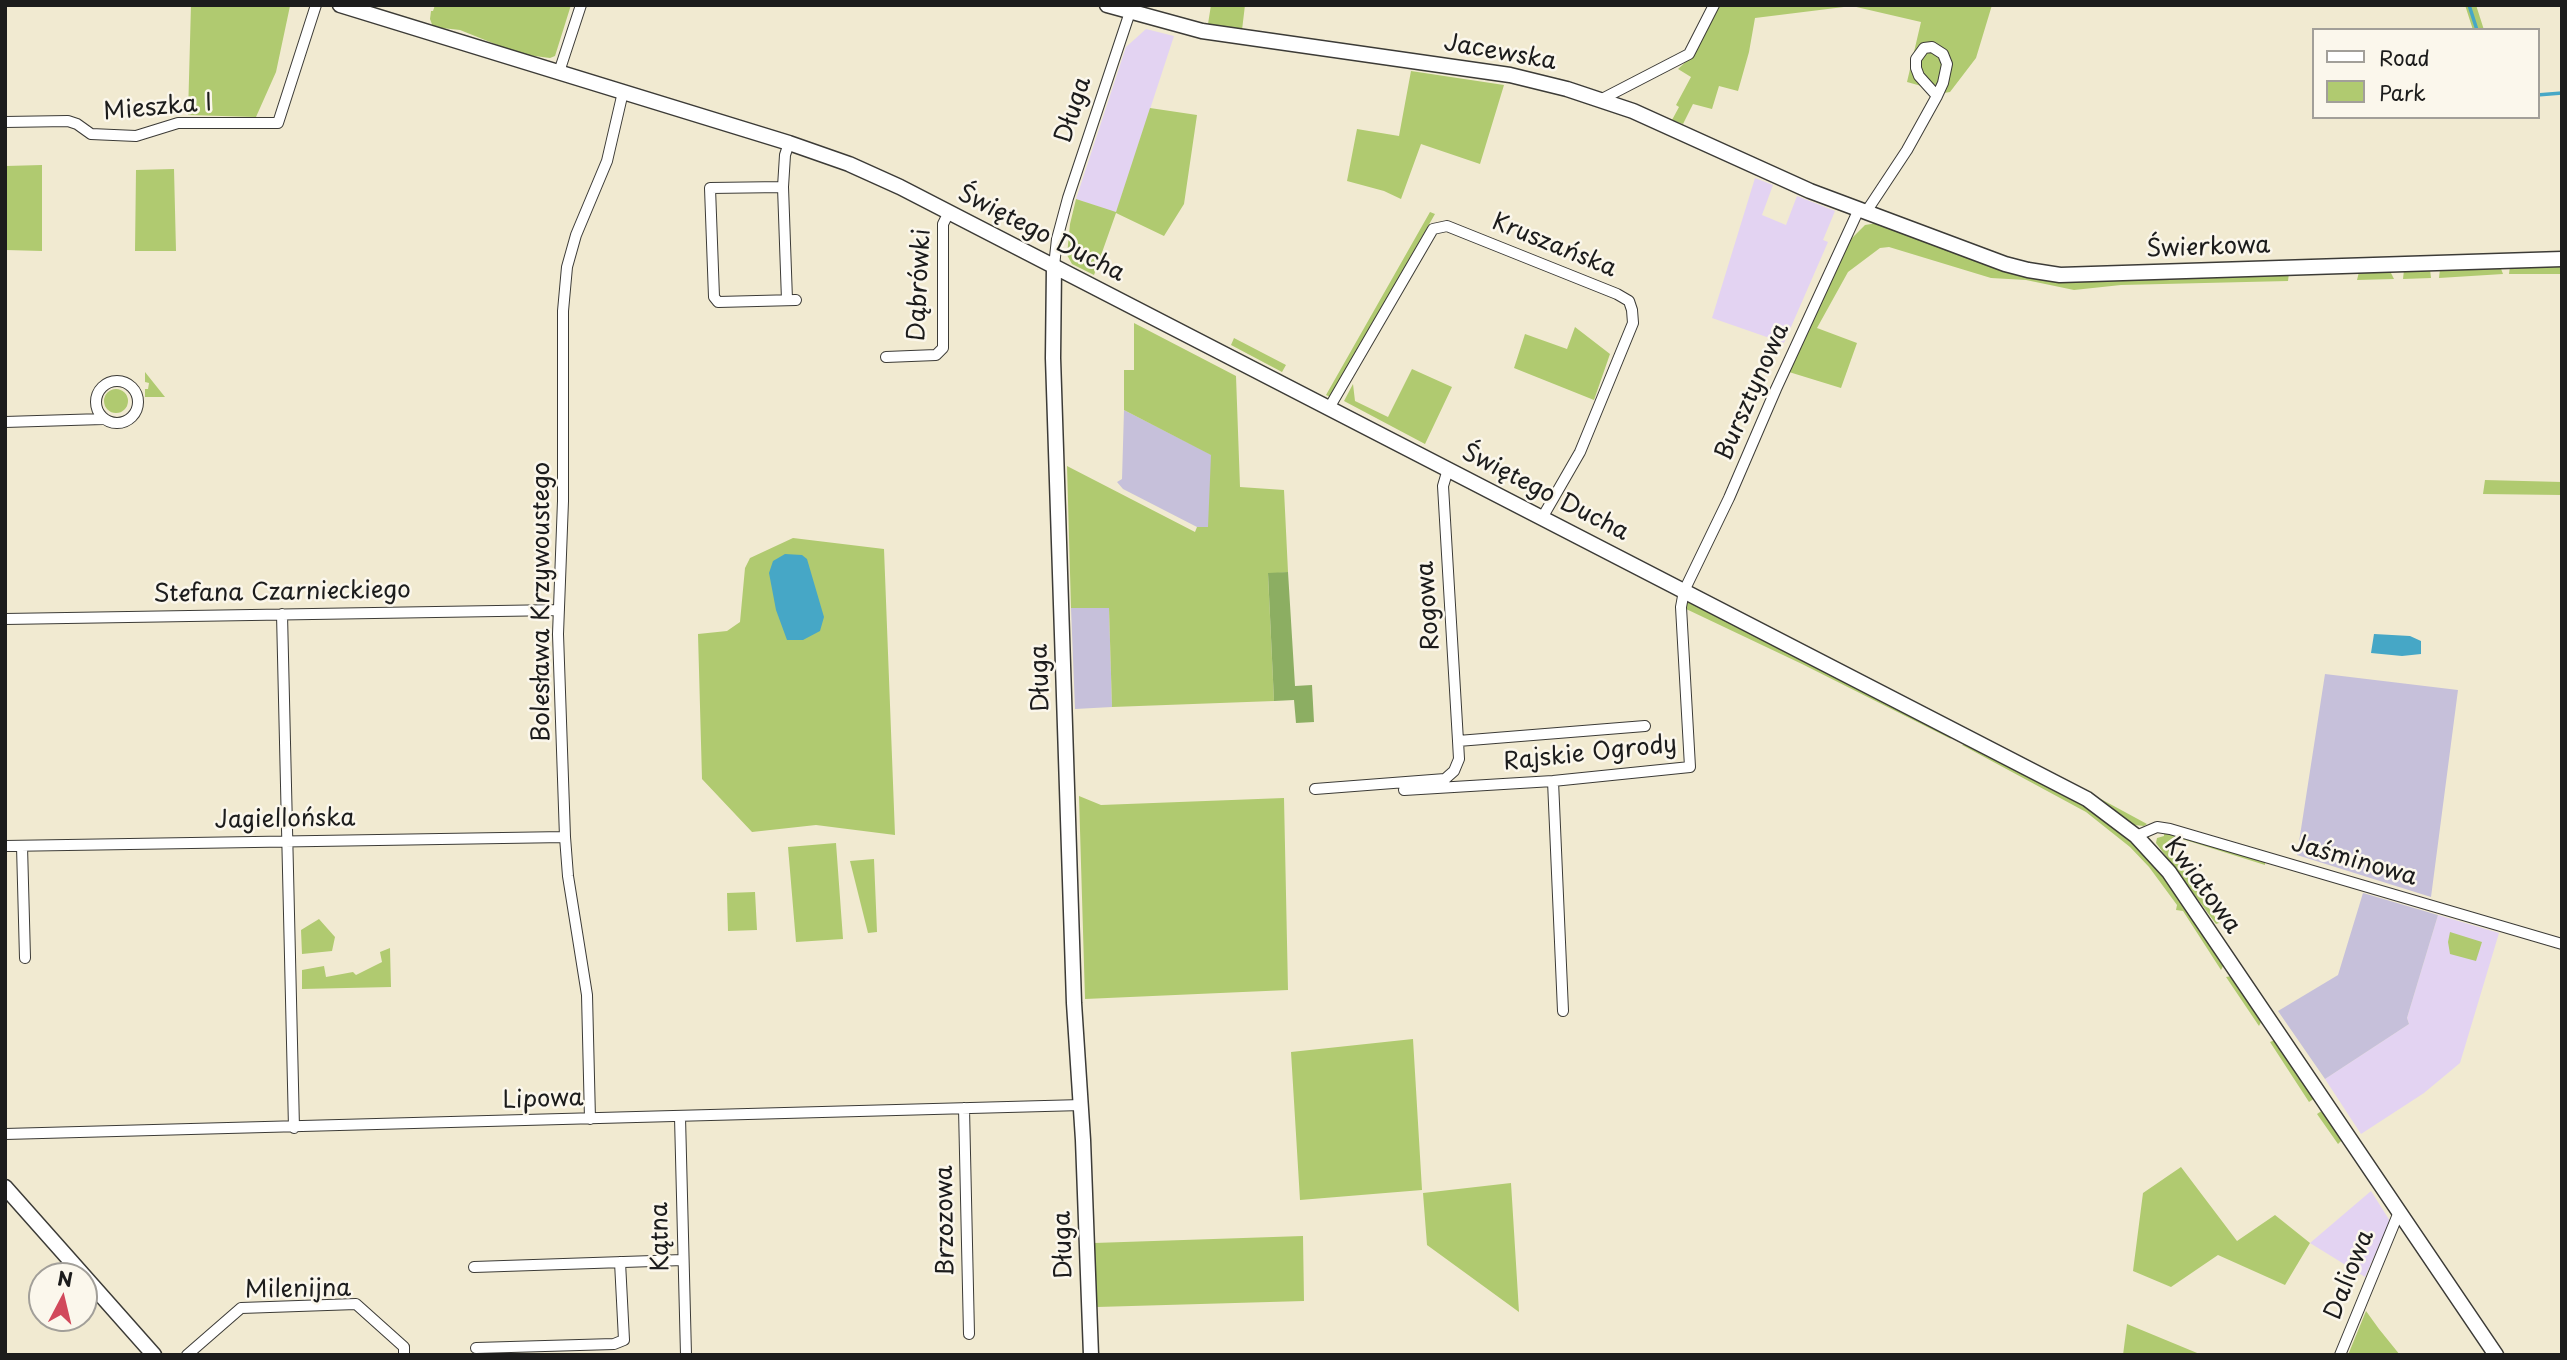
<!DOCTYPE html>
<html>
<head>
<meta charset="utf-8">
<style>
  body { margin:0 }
  #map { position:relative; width:2567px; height:1360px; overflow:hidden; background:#f1ead1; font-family:"Playpen Sans",sans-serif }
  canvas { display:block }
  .frame { position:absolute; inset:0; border:7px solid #1c1c1c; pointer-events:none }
  .legend { position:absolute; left:2312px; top:28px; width:228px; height:91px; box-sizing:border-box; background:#fbf7ec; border:2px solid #a29f99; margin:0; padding:9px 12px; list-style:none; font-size:21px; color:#1c1c1c }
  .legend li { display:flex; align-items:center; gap:14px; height:35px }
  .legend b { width:35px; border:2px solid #a29f99 }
  .north { position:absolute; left:28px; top:1262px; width:70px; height:70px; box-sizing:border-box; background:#fbf7ec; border:2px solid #a29f99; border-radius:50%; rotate:7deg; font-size:19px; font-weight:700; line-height:28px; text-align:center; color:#1c1c1c }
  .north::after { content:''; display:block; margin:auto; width:24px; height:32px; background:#d1495b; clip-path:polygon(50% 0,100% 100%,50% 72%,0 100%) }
</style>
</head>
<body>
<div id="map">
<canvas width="2567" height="1360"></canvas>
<div class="frame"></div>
<ul class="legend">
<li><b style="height:9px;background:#fff"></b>Road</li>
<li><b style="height:19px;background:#b0ca70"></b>Park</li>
</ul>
<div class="north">N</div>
</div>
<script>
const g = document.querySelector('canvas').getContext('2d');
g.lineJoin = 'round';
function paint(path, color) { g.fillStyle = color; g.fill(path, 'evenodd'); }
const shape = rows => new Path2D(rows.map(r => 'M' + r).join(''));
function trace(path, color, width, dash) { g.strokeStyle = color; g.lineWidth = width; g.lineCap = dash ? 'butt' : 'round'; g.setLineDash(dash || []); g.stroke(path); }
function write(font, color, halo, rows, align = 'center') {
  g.font = font + ' "Playpen Sans",sans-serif'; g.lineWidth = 5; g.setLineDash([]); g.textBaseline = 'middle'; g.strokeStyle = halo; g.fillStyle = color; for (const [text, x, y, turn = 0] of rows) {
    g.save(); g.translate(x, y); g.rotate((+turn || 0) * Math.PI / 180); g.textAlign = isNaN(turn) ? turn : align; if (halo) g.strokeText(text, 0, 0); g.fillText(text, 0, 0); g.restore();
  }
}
paint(shape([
  [1146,29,1174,36,1116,213,1076,199,1126,47],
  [1755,178,1773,185,1762,215,1786,225,1797,196,1835,211,1823,240,1828,242,1784,343,1712,318],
  [2438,915,2499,933,2460,1063,2424,1093,2361,1134,2325,1079,2409,1024,2407,1018],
  [2371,1191,2390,1221,2365,1277,2310,1243]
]), '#e3d3f2');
paint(shape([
  [1124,410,1212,455,1209,527,1197,527,1123,489,1117,482,1122,479],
  [1109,607,1112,707,1075,709,1071,608],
  [2325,674,2458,690,2431,897,2297,855],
  [2363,893,2438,915,2407,1018,2409,1024,2325,1079,2278,1011,2338,975]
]), '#c6c0da');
paint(shape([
  [191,5,290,6,276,72,256,117,188,115],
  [435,5,571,5,555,56,550,58,520,54,460,30,433,27,430,19,431,11,433,11],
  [1211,5,1245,5,1242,30,1208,24],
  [1717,5,1992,5,1976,58,1950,92,1932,95,1925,87,1907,82,1921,22,1852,6,1755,18,1749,52,1738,91,1719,86,1712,109,1693,104,1683,124,1672,120,1679,107,1676,105,1691,77,1678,69,1692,56],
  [2465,5,2476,5,2484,30,2473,30],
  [1411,71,1504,85,1480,164,1421,144,1401,199,1384,191,1347,181,1357,129,1399,136],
  [1150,108,1197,115,1184,204,1164,236,1116,213,1094,275,1072,264,1067,255,1070,224,1076,199,1116,212],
  [42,165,42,251,6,250,6,166],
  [174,169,176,251,135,251,136,170],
  [1430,212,1435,214,1330,397,1326,395],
  [1877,223,2003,269,2289,273,2288,281,2121,285,2074,290,2026,280,1991,278,1889,247,1880,248,1848,272,1817,328,1857,343,1841,388,1789,372,1850,240,1865,225],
  [2562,264,2562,274,2509,274,2510,266],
  [2500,266,2503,274,2439,278,2440,269],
  [2430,269,2431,278,2403,279,2404,270],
  [2390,271,2394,279,2357,280,2359,272],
  [1134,323,1236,376,1240,487,1284,490,1288,572,1268,574,1274,701,1112,707,1109,608,1071,608,1067,466,1195,532,1197,527,1208,527,1211,455,1124,410,1124,370,1134,370],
  [1575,327,1610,354,1594,400,1514,368,1525,334,1567,349],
  [1234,338,1286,365,1282,372,1231,345],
  [1412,369,1452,387,1425,444,1344,401,1353,384,1355,401,1388,417],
  [145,372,165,397,145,397,145,389,148,389,149,383,145,382],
  '104 401a12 12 0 1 1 24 0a12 12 0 1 1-24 0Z',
  [2485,480,2562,482,2562,495,2483,494],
  [793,538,884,549,895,835,816,825,752,832,702,779,698,634,727,631,740,622,745,568,750,558],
  [1686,603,1694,603,1947,732,1951,739,1802,664,1684,608],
  [1970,742,2088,807,2134,843,2165,877,2224,964,2221,970,2183,911,2176,910,2177,905,2149,867,2130,847,2086,812,1962,745],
  [1079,796,1101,805,1284,798,1288,990,1085,999],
  [2099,798,2147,824,2144,826,2134,825],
  [2164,833,2265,862,2265,865,2179,838,2168,848,2219,923,2216,924,2156,843,2157,838,2164,836],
  [836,843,843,939,796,942,788,847],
  [874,859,877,932,868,933,850,861],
  [755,892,757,930,728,931,727,893],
  [319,919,335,937,332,951,302,954,301,930],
  [2450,932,2482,942,2476,961,2450,954,2448,942],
  [390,948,391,987,302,989,302,970,324,966,326,977,353,972,356,975,382,962,380,952],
  [2232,976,2262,1020,2259,1026,2226,977],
  [1413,1039,1422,1190,1300,1200,1291,1052],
  [2275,1040,2315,1098,2309,1102,2270,1042],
  [2323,1110,2343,1139,2338,1144,2317,1114],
  [2181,1167,2237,1241,2275,1215,2310,1243,2285,1285,2218,1255,2171,1287,2133,1271,2143,1193],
  [1511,1183,1519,1312,1427,1245,1423,1193],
  [1303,1236,1304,1301,1097,1307,1094,1243],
  [2366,1311,2379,1329,2400,1355,2348,1355],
  [2127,1324,2202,1355,2123,1355]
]), '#b0ca70');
paint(shape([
  [1288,572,1295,686,1312,685,1314,722,1296,723,1294,700,1274,701,1268,573]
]), '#8cae62');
paint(shape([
  [785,554,802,555,807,559,824,617,820,631,803,640,787,640,776,610,769,573,773,561],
  [2374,634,2410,636,2421,641,2421,654,2402,656,2371,653]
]), '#46a7c6');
trace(shape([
  [2469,5,2477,30],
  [2537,95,2562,93]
]), '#46a7c6', 3.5);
const street = shape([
  [559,72,581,5],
  [1602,99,1689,54,1714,5],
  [5,122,68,121,77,124,91,134,136,136,178,123,278,123,316,5],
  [783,187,710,188,714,297,718,302,796,300],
  [1866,212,1907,150,1937,96,1943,83,1947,64,1943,54,1932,47,1924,48,1916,59,1916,68,1919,76,1937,96],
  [1054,266,1057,239,1068,198,1130,12],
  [787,300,783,187,785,155,789,143],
  [886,357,936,355,943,348,943,224,949,212],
  '96 402a21 21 0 1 1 42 0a21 21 0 1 1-42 0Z',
  [1329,408,1433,229,1447,226,1617,294,1629,301,1632,310,1633,323,1580,452,1542,518],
  [5,422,103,419],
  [1448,469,1443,486,1458,741,1645,726],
  [282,614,294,1128],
  [5,619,559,610],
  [1553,781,1563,1011],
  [1315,789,1445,779,1454,771,1459,759,1458,741],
  [1404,790,1553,781,1690,767,1681,607,1684,591,1729,498,1776,389,1859,209],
  [2136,836,2157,827,2170,829,2562,944],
  [5,846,565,837],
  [22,846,25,958],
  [964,1108,969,1334],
  [680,1117,686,1355],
  [590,1119,587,995,568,876,565,837,558,634,563,501,563,311,567,267,576,235,607,161,623,92],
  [5,1134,1082,1105],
  [474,1267,683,1260],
  [476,1348,614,1344,624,1340,620,1262],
  [187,1355,241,1308,356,1304,404,1347,404,1355],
  [2340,1355,2399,1212]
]);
const secondary = shape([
  [340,5,789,143,849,164,900,187,2087,799,2136,836,2169,872,2496,1355],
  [1107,5,1202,31,1510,75,1567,89,1633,111,1810,191,2005,264,2028,270,2060,275,2562,259],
  [1054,266,1053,358,1074,1003,1083,1140,1091,1355],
  [5,1187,84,1276],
  [84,1276,154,1355]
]);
trace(street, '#3c3b37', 12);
trace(secondary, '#3c3b37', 17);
trace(street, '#fff', 10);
trace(secondary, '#fff', 14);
write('24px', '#1c1c1c', '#fbf7ec', [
  ["Jacewska",1500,53,10],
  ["Mieszka I",158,108,-5],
  ["Długa",1074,110,-72],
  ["Świętego Ducha",1041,234,27],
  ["Kruszańska",1554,246,22],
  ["Świerkowa",2208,248,-2],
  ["Dąbrówki",920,285,-87],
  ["Bursztynowa",1753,392,-66],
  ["Świętego Ducha",1545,493,27],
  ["Stefana Czarnieckiego",282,593,-1],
  ["Bolesława Krzywoustego",542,602,-90],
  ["Rogowa",1429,606,-94],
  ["Długa",1041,678,-92],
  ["Rajskie Ogrody",1590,754,-6],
  ["Jagiellońska",285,820,-1],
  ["Jaśminowa",2354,861,16],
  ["Kwiatowa",2202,886,54],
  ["Lipowa",543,1100,-2],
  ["Brzozowa",946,1221,-91],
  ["Kątna",661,1237,-91],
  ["Długa",1064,1245,-92],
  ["Daliowa",2350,1275,-68],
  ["Milenijna",298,1290,-1]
]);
</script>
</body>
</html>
